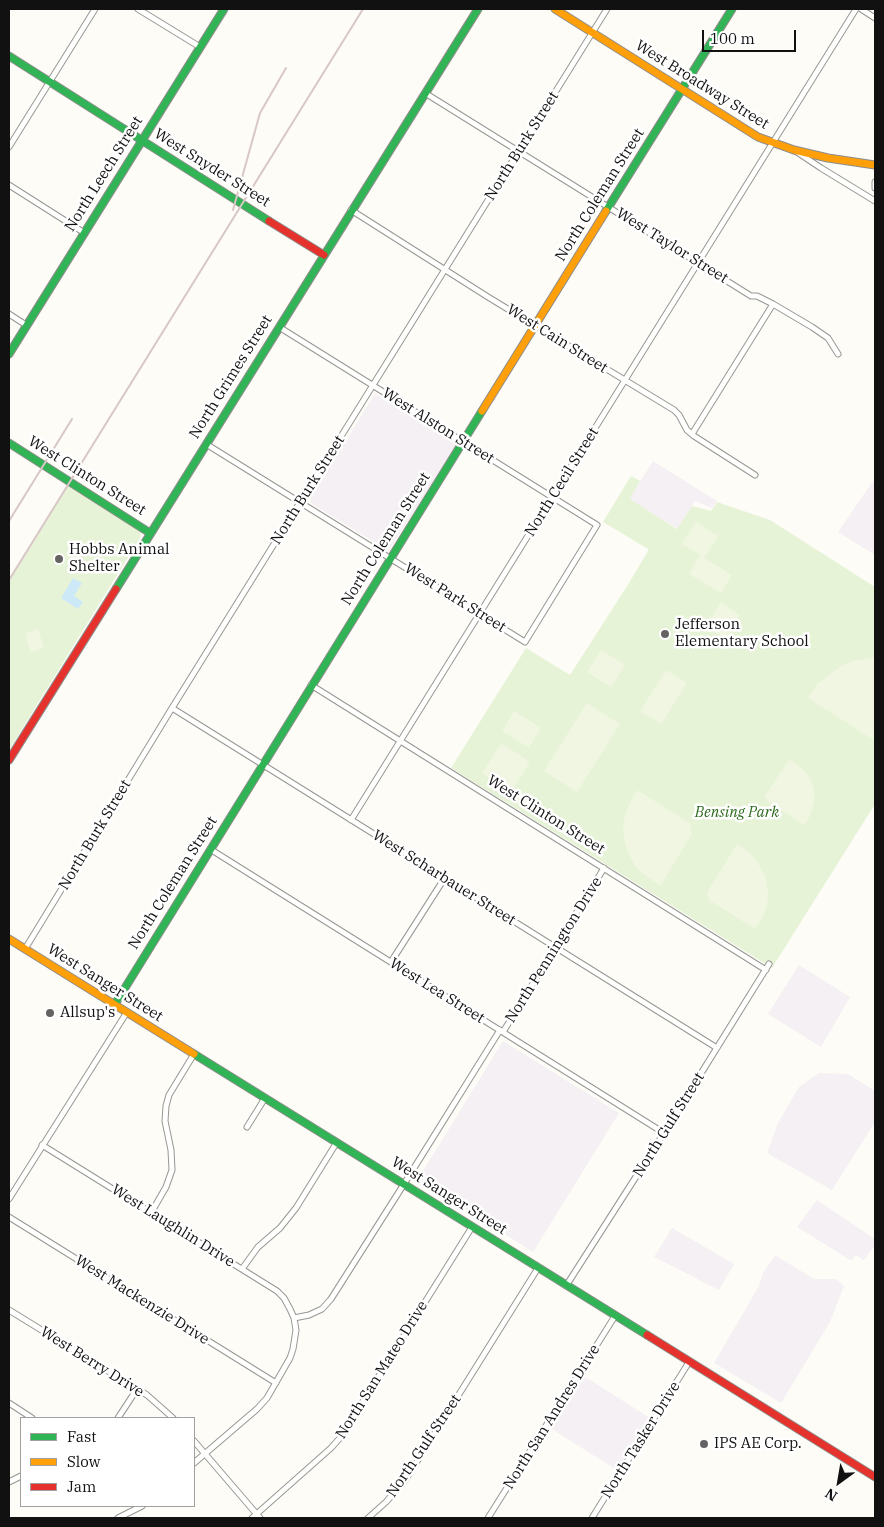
<!DOCTYPE html>
<html>
<head>
<meta charset="utf-8">
<style>
  body { margin:0 }
  #map { position:relative; width:884px; height:1527px; overflow:hidden; background:#fdfcf7; font-family:"IBM Plex Serif",serif }
  canvas { display:block }
  .frame { position:absolute; inset:0; border:10px solid #111; pointer-events:none }
  .legend { position:absolute; left:20px; top:1417px; width:175px; height:90px; box-sizing:border-box; background:#fff; border:1px solid #a0a0a0; margin:0; padding:6px 9px; list-style:none; font-size:15px; color:#111 }
  .legend li { display:flex; align-items:center; gap:10px; height:25px }
  .legend b { width:25px; border:1px solid #a0a0a0 }
  .north { position:absolute; left:814px; top:1457px; width:50px; height:50px; -webkit-text-stroke:4px #fff; paint-order:stroke; rotate:212deg; font-size:14px; font-weight:700; line-height:20px; text-align:center; color:#111 }
  .north::after { content:''; display:block; margin:auto; width:18px; height:22px; background:#111; clip-path:polygon(50% 0,100% 100%,50% 72%,0 100%) }
  .scale { position:absolute; left:702px; top:30px; width:94px; height:22px; box-sizing:border-box; border:2px solid #111; border-top:0; padding-left:6px; font-size:15px; line-height:18px; white-space:nowrap; color:#111; -webkit-text-stroke:4px #fff; paint-order:stroke }
</style>
</head>
<body>
<div id="map">
<canvas width="884" height="1527"></canvas>
<div class="frame"></div>
<ul class="legend">
<li><b style="height:6px;background:#30b455"></b>Fast</li>
<li><b style="height:6px;background:#ff9f0a"></b>Slow</li>
<li><b style="height:6px;background:#e5322d"></b>Jam</li>
</ul>
<div class="north">N</div>
<div class="scale">100 m</div>
</div>
<script>
const g = document.querySelector('canvas').getContext('2d');
g.lineJoin = 'round';
function paint(path, color) { g.fillStyle = color; g.fill(path, 'evenodd'); }
const shape = rows => new Path2D(rows.map(r => 'M' + r).join(''));
function trace(path, color, width, dash) { g.strokeStyle = color; g.lineWidth = width; g.lineCap = dash ? 'butt' : 'round'; g.setLineDash(dash || []); g.stroke(path); }
function write(font, color, halo, rows, align = 'center') {
  g.font = font + ' "IBM Plex Serif",serif'; g.lineWidth = 5; g.setLineDash([]); g.textBaseline = 'middle'; g.strokeStyle = halo; g.fillStyle = color; for (const [text, x, y, turn = 0] of rows) {
    g.save(); g.translate(x, y); g.rotate((+turn || 0) * Math.PI / 180); g.textAlign = isNaN(turn) ? turn : align; if (halo) g.strokeText(text, 0, 0); g.fillText(text, 0, 0); g.restore();
  }
}
paint(shape([
  [376,394,457,444,389,550,386,549,312,504,311,501,311,498,374,395],
  [653,461,717,501,712,508,695,501,678,529,629,499],
  [875,478,875,555,838,532],
  [799,965,850,997,821,1047,768,1014],
  [503,1041,619,1113,533,1252,418,1179],
  [819,1073,848,1074,875,1091,875,1122,832,1190,767,1153,778,1123,799,1087],
  [817,1200,875,1239,875,1245,864,1260,855,1255,852,1261,797,1227],
  [672,1228,734,1264,719,1290,654,1257],
  [775,1255,814,1279,836,1279,844,1286,830,1322,781,1403,714,1363,759,1286,763,1273],
  [584,1376,650,1418,617,1470,550,1428]
]), '#f5f0f3');
paint(shape([
  [631,476,640,481,630,499,677,529,692,506,711,511,717,502,770,520,875,587,875,804,772,968,451,768,526,648,570,675,629,583,648,551,648,549,603,522],
  [68,484,137,528,141,532,140,538,9,750,9,579]
]), '#e7f3d7');
paint(shape([
  [696,522,718,536,704,558,732,575,721,593,689,574,700,555,682,544],
  [721,602,740,615,726,639,706,627],
  [38,629,44,648,30,652,25,633],
  [601,650,625,665,611,687,587,672],
  [875,657,875,741,808,698,817,684,834,671,844,664,857,660],
  [666,670,687,683,661,724,640,711],
  [587,703,620,724,577,792,544,771],
  [514,711,541,728,529,748,502,731],
  [501,743,530,762,512,791,482,773],
  [789,759,799,766,808,775,814,788,814,802,810,816,804,825,767,801,765,796],
  [637,790,690,823,692,834,660,886,638,870,630,857,625,844,623,829,625,815,630,802],
  [737,844,749,852,758,863,766,878,768,893,767,906,763,917,755,929,709,900,707,892]
]), '#f0f6e1');
paint(shape([
  [73,578,82,583,74,596,83,602,78,609,61,598]
]), '#cde8f7');
const street = shape([
  [138,9,200,47],
  [861,9,875,18],
  [425,93,751,296,757,296,773,304,812,327,828,338,838,354],
  [9,147,95,9],
  [797,152,821,168,875,201],
  [875,182,875,188],
  [9,185,83,232],
  [351,210,488,297,674,410,679,415,687,430,694,436,755,475],
  [9,314,26,325],
  [692,434,773,304],
  [206,444,525,642,597,525,279,327],
  [311,685,766,970],
  [172,708,717,1048],
  [351,820,856,9],
  [210,849,664,1133],
  [25,949,172,708,607,9],
  [391,962,444,879],
  [503,1032,604,868],
  [247,1127,265,1098],
  [42,1145,277,1291,284,1298,290,1309,294,1318,296,1330,293,1349,290,1358,267,1398,257,1409,194,1463],
  [9,1199,127,1012],
  [151,1213,166,1187,172,1170,171,1150,165,1121,166,1106,169,1095,194,1054],
  [9,1217,276,1383],
  [242,1269,258,1247,280,1228,296,1208,337,1142],
  [566,1286,664,1133,769,964],
  [9,1310,147,1395,173,1418],
  [294,1318,309,1315,322,1309,331,1299,404,1184,500,1030],
  [9,1403,32,1418],
  [118,1418,137,1389],
  [194,1441,260,1518],
  [9,1482,21,1476],
  [118,1518,142,1506],
  [252,1518,331,1448,340,1438,472,1227],
  [368,1518,386,1502,406,1479,538,1268],
  [488,1518,615,1316],
  [592,1518,689,1362]
]);
const fast = shape([
  [9,56,269,221],
  [606,211,732,9],
  [9,354,224,9],
  [9,443,150,533],
  [116,589,478,9],
  [115,1004,482,411],
  [194,1054,647,1335]
]);
const slow = shape([
  [555,9,758,137,794,150,828,158,875,165],
  [482,411,606,211],
  [9,939,194,1054]
]);
const jam = shape([
  [269,221,324,255],
  [9,760,116,589],
  [647,1335,875,1477]
]);
trace(street, '#979795', 7);
trace(fast, '#8e8d8b', 9);
trace(slow, '#8e8d8b', 9);
trace(jam, '#8e8d8b', 9);
trace(street, '#fffffe', 5);
trace(fast, '#30b455', 7);
trace(slow, '#ff9f0a', 7);
trace(jam, '#e5322d', 7);
trace(shape([
  [233,210,260,113,286,68],
  [9,521,72,419],
  [9,580,363,9]
]), '#d9c6c7', 2);
for (const [x, y, r, color] of [
  [59,559,5,"#646362"],
  [665,634,5,"#646362"],
  [50,1013,5,"#646362"],
  [704,1444,5,"#646362"]
]) { const dot = new Path2D(); dot.arc(x, y, r, 0, 2 * Math.PI); g.fillStyle = color; g.fill(dot); trace(dot, '#fff', 2); }
write('15px', '#111', '#fff', [
  ["West Broadway Street",702,85,32],
  ["North Burk Street",522,146,-58],
  ["West Snyder Street",212,168,32],
  ["North Leech Street",104,174,-58],
  ["North Coleman Street",600,195,-58],
  ["West Taylor Street",672,246,32],
  ["West Cain Street",557,339,32],
  ["North Grimes Street",231,377,-58],
  ["West Alston Street",438,426,32],
  ["West Clinton Street",87,476,32],
  ["North Cecil Street",562,482,-58],
  ["North Burk Street",308,490,-58],
  ["North Coleman Street",386,539,-58],
  ["West Park Street",455,598,32],
  ["West Clinton Street",546,815,32],
  ["North Burk Street",95,835,-59],
  ["West Scharbauer Street",444,878,32],
  ["North Coleman Street",173,883,-58],
  ["North Pennington Drive",554,950,-58],
  ["West Sanger Street",105,983,32],
  ["West Lea Street",437,991,32],
  ["North Gulf Street",669,1125,-58],
  ["West Sanger Street",449,1196,32],
  ["West Laughlin Drive",173,1226,32],
  ["West Mackenzie Drive",142,1300,32],
  ["West Berry Drive",92,1362,32],
  ["North San Mateo Drive",382,1370,-58],
  ["North San Andres Drive",552,1417,-58],
  ["North Tasker Drive",641,1440,-58],
  ["North Gulf Street",424,1446,-56]
]);
write('15px', '#111', '#fff', [
  ["Hobbs Animal",69,550],
  ["Shelter",69,567],
  ["Jefferson",675,625],
  ["Elementary School",675,642],
  ["Allsup's",60,1013],
  ["IPS AE Corp.",714,1444]
], 'left');
write('italic 15px', '#2f6b1f', '#fff', [
  ["Bensing Park",737,813]
]);
</script>
</body>
</html>
